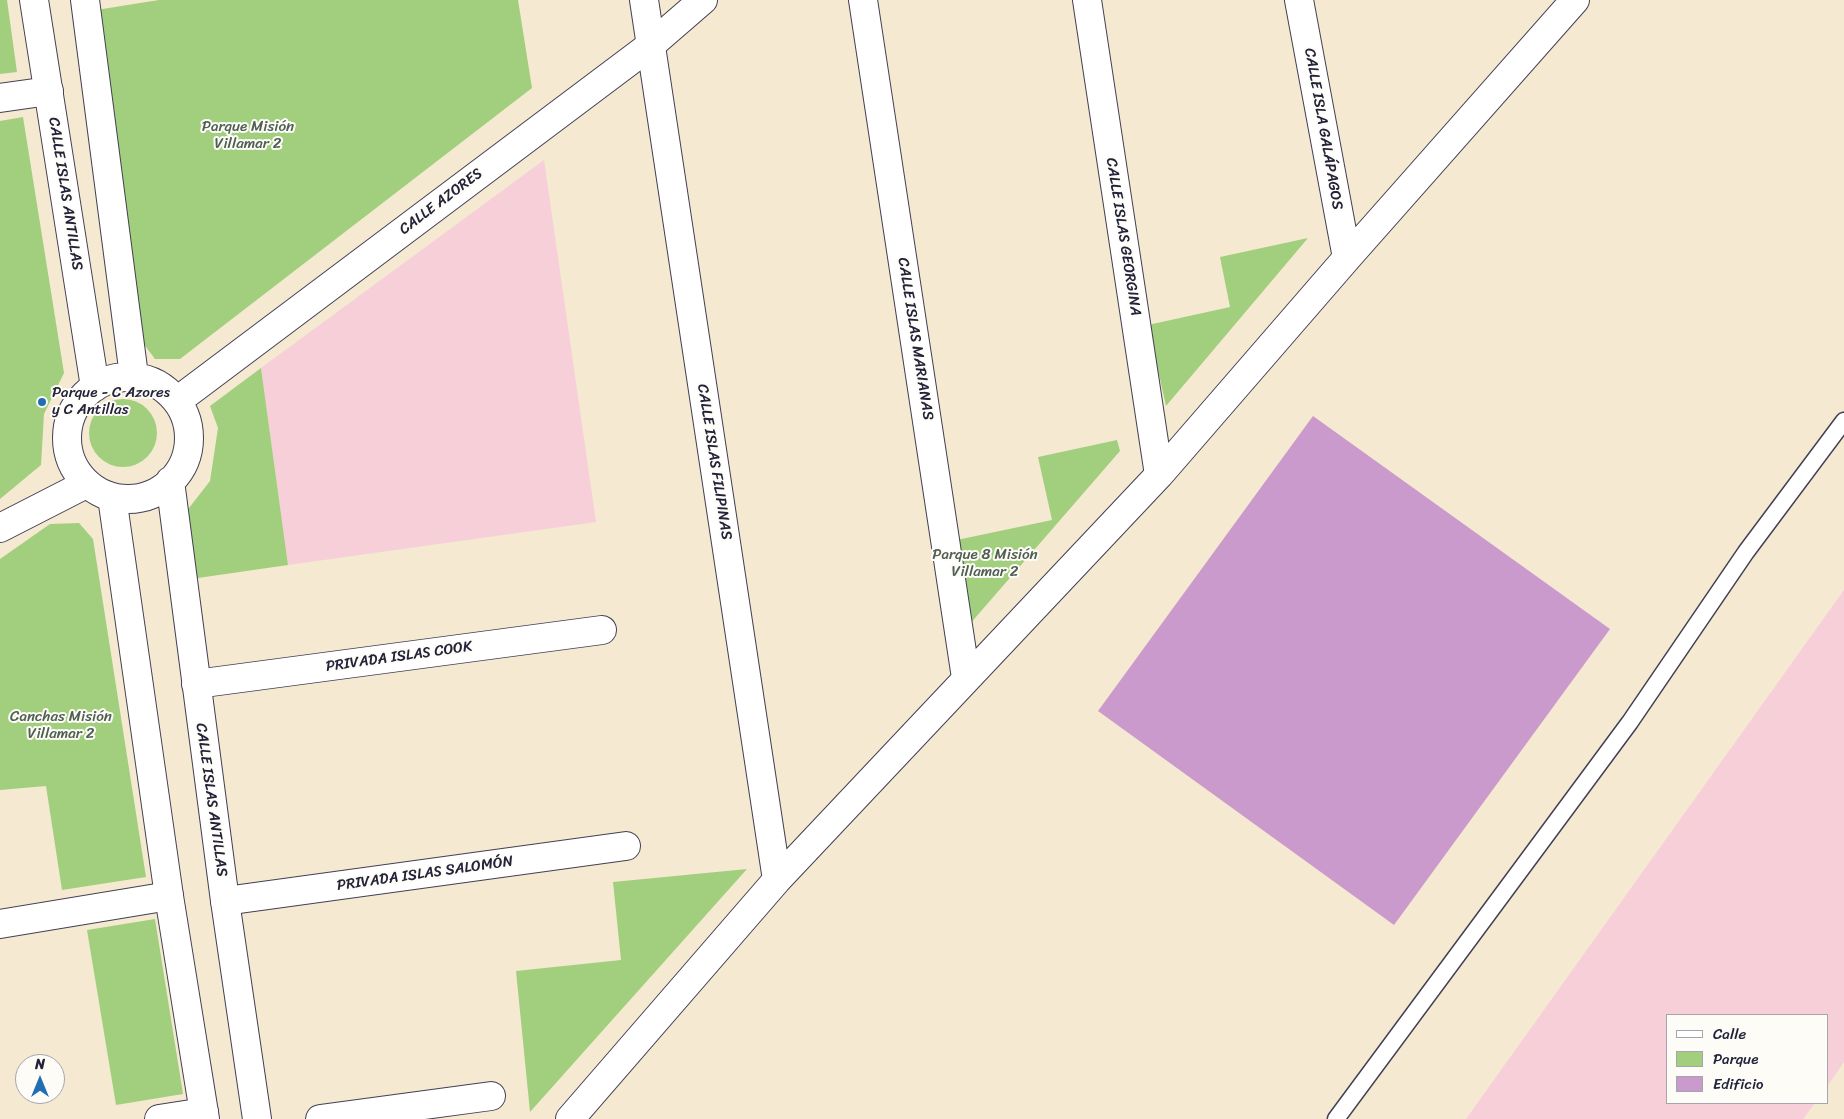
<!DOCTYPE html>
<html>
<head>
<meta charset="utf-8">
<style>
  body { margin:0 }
  #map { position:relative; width:1844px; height:1119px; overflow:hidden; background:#f5e9d2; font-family:Sriracha,sans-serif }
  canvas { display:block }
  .legend { position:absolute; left:1666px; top:1014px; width:162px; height:90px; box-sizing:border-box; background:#fdfcf7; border:1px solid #a5a5ac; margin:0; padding:6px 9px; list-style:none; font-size:15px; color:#22223b }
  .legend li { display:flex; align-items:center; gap:10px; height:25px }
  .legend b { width:25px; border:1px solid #a5a5ac }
  .north { position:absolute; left:15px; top:1054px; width:50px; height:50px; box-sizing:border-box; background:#fdfcf7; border:1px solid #a5a5ac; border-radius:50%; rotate:0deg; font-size:14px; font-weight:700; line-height:20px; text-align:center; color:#22223b }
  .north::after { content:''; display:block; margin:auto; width:18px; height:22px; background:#1f6fb2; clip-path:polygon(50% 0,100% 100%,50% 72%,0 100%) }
</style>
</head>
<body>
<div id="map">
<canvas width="1844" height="1119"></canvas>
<ul class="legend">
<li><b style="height:6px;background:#fff"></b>Calle</li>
<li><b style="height:14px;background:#a2cf7d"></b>Parque</li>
<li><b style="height:14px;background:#cb9acc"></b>Edificio</li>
</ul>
<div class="north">N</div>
</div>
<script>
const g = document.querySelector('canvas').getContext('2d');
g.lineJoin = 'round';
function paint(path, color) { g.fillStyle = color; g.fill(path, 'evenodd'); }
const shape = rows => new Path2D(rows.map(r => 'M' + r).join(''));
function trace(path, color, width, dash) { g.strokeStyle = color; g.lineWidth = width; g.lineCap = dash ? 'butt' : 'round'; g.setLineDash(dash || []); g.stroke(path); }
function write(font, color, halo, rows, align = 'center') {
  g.font = font + ' Sriracha,sans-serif'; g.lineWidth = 4; g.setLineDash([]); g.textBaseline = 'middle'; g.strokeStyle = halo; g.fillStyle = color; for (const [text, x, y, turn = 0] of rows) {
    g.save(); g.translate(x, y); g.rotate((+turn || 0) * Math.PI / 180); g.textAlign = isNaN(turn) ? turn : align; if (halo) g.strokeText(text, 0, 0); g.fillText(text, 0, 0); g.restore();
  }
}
paint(shape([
  [544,160,596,522,288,565,261,368],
  [1844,590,1844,1062,1828,1085,1828,1015,1668,1015,1668,1103,1815,1103,1803,1119,1466,1119]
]), '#f6cfd8');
paint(shape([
  [0,0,7,0,17,72,0,74],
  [159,0,518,0,532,88,180,359,155,359,143,343,90,11],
  [23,117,64,373,44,414,41,465,0,499,0,121],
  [1308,238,1166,406,1148,325,1230,307,1220,257],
  [261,368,288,565,191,579,182,517,210,481,218,428,210,406],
  '89 433a34 34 0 1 1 68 0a34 34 0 1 1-68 0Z',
  [1117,440,1120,451,969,625,952,541,1052,520,1038,457],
  [79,523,93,539,146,877,62,890,46,786,0,790,0,559,50,524],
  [747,869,530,1112,516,971,621,960,613,882],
  [155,919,183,1094,116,1105,87,930]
]), '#a2cf7d');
paint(shape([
  [1313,416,1610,629,1394,925,1098,711]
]), '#cb9acc');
const service = shape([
  [1336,1119,1630,722,1746,552,1844,421]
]);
const minor = shape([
  [644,0,777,880],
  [863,0,966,678],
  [1087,0,1159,475],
  [1299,0,1347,258],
  [0,98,49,91],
  [196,684,602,630],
  [225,901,626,846],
  [0,924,169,896],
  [159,1119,204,1112],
  [320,1119,491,1096],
  [570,1119,777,880,1159,475,1347,258,1575,0]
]);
const tertiary = shape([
  [34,0,95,387],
  [85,0,134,376],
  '67 438a61 61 0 1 1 122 0a61 61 0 1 1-122 0Z',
  [177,401,651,45,703,0],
  [170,481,225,901,257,1119],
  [112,497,169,896,205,1119],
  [0,528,86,484]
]);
trace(service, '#424052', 19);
trace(minor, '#424052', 30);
trace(tertiary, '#424052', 30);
trace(service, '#fff', 16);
trace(minor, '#fff', 28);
trace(tertiary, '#fff', 28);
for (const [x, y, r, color] of [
  [42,402,5,"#1f6fb2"]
]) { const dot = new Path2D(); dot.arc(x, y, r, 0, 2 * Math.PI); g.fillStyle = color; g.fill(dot); trace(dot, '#fdfcf7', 2); }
write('15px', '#4f5f52', '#fdfcf7', [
  ["Parque Misión",248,127],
  ["Villamar 2",248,144],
  ["Parque 8 Misión",985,555],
  ["Villamar 2",985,572],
  ["Canchas Misión",61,717],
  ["Villamar 2",61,734]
]);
write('15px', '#22223b', '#fdfcf7', [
  ["CALLE ISLA GALÁPAGOS",1323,129,80],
  ["CALLE ISLAS ANTILLAS",65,194,81],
  ["CALLE AZORES",441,202,-37],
  ["CALLE ISLAS GEORGINA",1123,237,81],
  ["CALLE ISLAS MARIANAS",915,339,81],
  ["CALLE ISLAS FILIPINAS",714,462,81],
  ["PRIVADA ISLAS COOK",399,657,-8],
  ["CALLE ISLAS ANTILLAS",211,800,82],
  ["PRIVADA ISLAS SALOMÓN",425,874,-8]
]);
write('15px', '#22223b', '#fdfcf7', [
  ["Parque - C Azores",52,393],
  ["y C Antillas",52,410]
], 'left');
</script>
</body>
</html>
